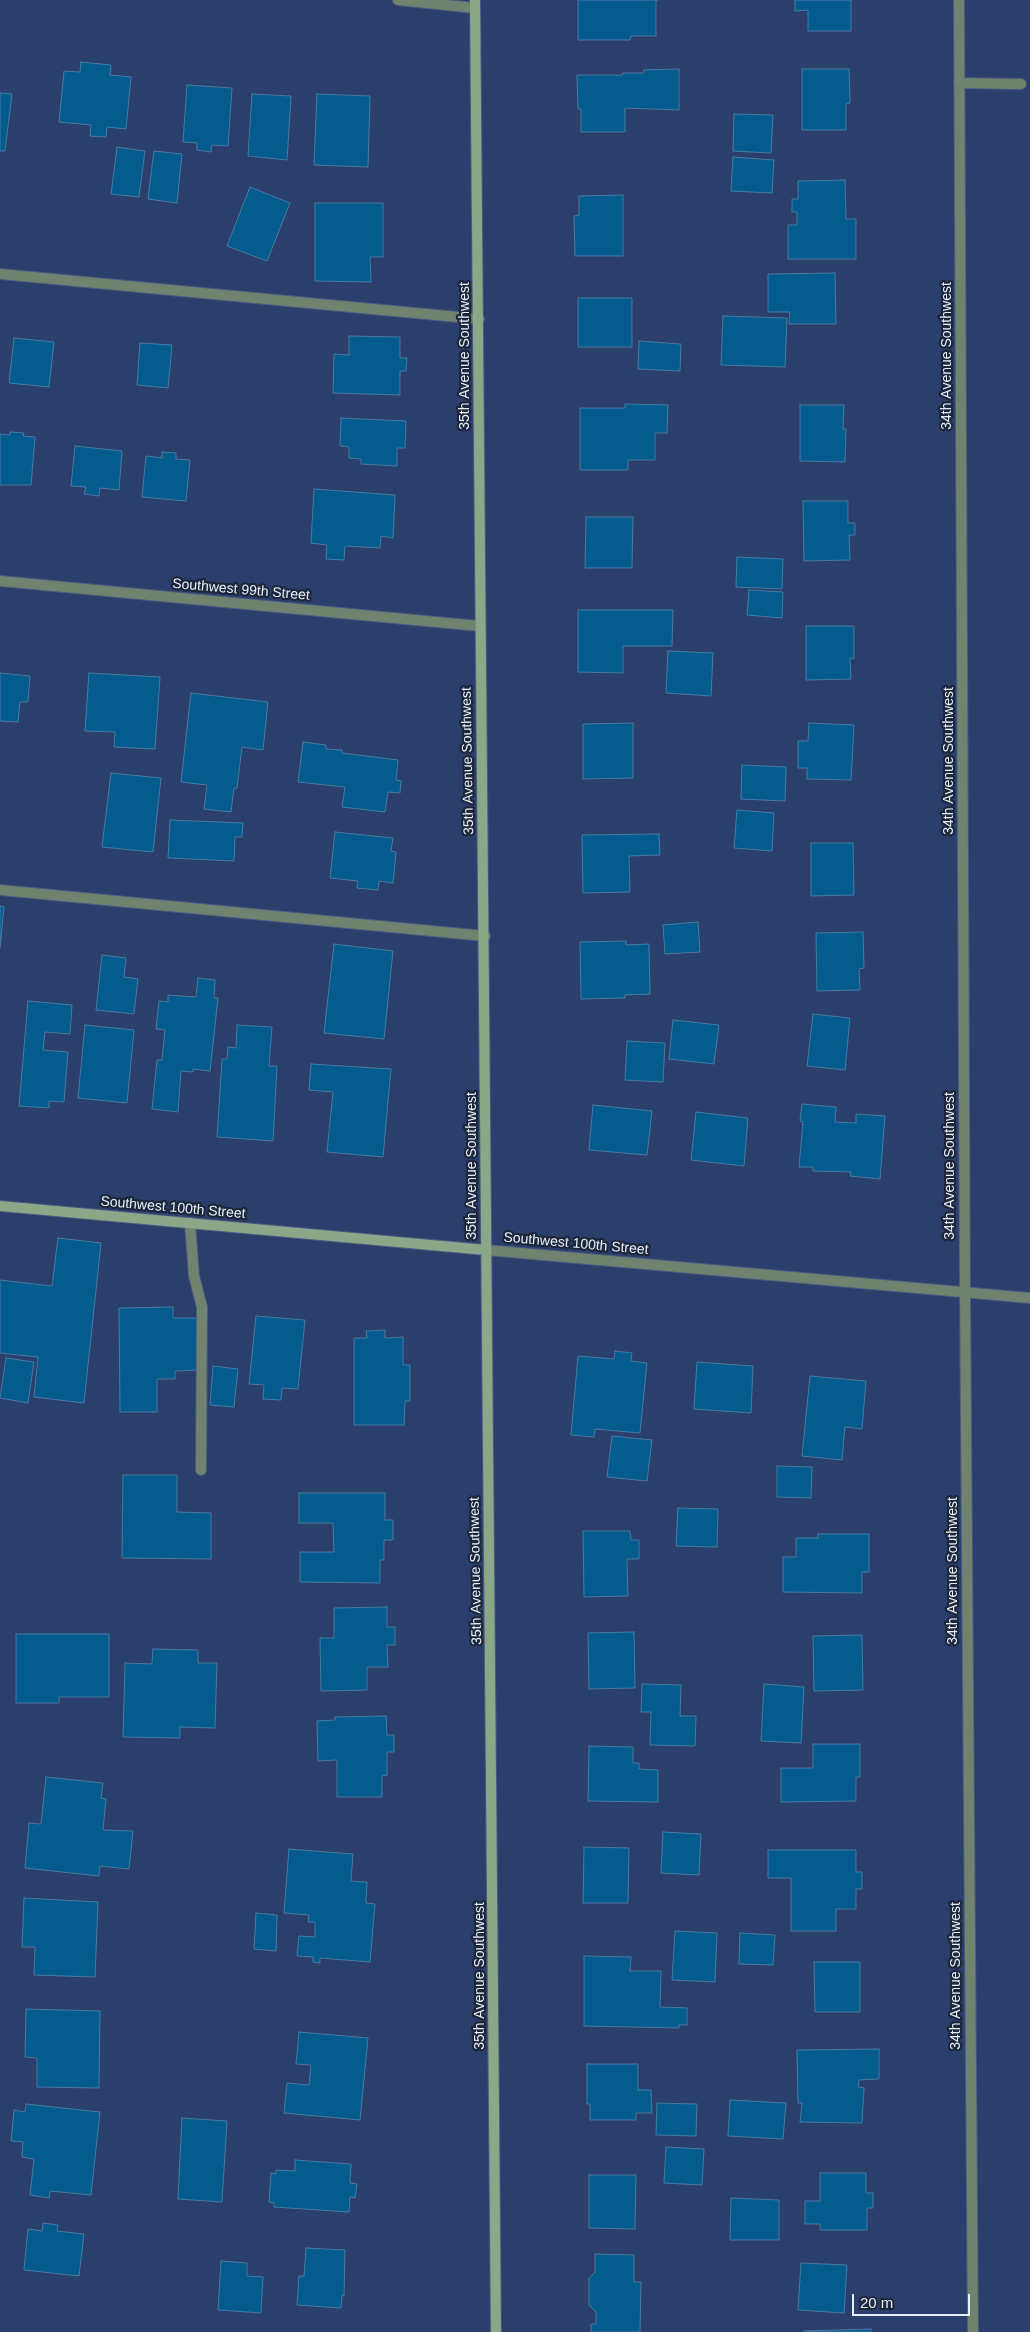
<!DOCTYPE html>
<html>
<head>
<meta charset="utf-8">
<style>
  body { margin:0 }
  #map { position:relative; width:1030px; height:2332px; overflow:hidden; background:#2a3f6c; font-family:Helvetica,sans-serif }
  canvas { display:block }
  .scale { position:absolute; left:852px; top:2294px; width:118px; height:22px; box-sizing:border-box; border:2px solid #e9effa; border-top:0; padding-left:6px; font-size:15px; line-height:18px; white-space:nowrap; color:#e9effa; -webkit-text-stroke:4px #1d273c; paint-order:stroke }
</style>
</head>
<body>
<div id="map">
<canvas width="1030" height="2332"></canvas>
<div class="scale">20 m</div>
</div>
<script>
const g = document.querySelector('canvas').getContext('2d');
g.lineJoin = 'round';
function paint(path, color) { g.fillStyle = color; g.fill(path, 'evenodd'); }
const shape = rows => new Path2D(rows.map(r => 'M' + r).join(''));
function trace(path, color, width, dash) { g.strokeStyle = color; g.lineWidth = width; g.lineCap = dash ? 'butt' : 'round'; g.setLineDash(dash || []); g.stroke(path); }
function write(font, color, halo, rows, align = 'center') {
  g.font = font + ' Helvetica,sans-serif'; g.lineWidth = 4.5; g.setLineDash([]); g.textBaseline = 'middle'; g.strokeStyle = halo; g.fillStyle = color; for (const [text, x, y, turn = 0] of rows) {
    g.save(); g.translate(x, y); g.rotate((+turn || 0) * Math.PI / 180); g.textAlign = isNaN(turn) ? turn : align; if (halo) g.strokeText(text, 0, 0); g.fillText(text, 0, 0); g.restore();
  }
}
const building = shape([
  [578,0,658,0,656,0,656,36,631,36,630,40,578,40,578,0],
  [795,0,851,0,851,31,808,31,808,10,795,11,795,0],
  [81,62,111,65,110,75,131,77,126,129,107,127,106,137,90,136,91,125,59,122,64,71,80,72,81,62],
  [679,69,679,110,625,108,625,132,581,132,581,109,578,109,577,75,622,75,623,73,643,73,644,70,679,69],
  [802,69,849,69,850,103,846,104,846,130,802,130,802,69],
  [187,85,232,88,228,146,212,145,211,152,197,150,197,143,183,142,187,85],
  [0,93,12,94,5,151,0,151,0,93],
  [252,94,291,96,287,160,248,156,252,94],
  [317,94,370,96,368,167,314,165,317,94],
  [734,114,773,115,771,153,733,151,734,114],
  [117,147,145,151,139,197,111,194,117,147],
  [154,151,182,154,177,203,148,199,154,151],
  [733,157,774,160,772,193,731,191,733,157],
  [845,180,846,219,856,219,856,259,788,259,788,225,797,225,797,212,792,212,792,199,798,199,798,181,845,180],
  [250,187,290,203,267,261,227,246,250,187],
  [623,195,623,256,575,256,574,216,579,215,579,196,623,195],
  [315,203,383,203,383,257,370,257,371,282,315,281,315,203],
  [835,273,836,324,789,324,790,312,768,312,768,274,835,273],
  [578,298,632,298,632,347,578,347,578,298],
  [723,316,787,318,785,367,721,365,723,316],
  [349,336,400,337,400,358,407,358,406,371,400,371,400,395,333,393,334,354,349,355,349,336],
  [14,338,54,342,49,387,9,383,14,338],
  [639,341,681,344,680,371,638,369,639,341],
  [140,343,172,345,168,388,137,385,140,343],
  [625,404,668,405,667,433,655,433,655,460,628,460,628,470,580,470,580,408,625,408,625,404],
  [800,405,844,405,843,429,846,429,845,462,800,461,800,405],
  [341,418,406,421,405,448,397,448,397,466,361,464,361,459,349,458,349,447,340,446,341,418],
  [10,432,24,433,23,436,35,437,31,485,0,485,0,434,10,435,10,432],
  [75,446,122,451,119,490,100,488,99,496,84,494,86,487,71,486,75,446],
  [162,452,176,453,176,459,190,460,186,501,142,497,146,456,162,458,162,452],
  [314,489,395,495,393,538,381,536,380,548,345,546,344,560,326,559,327,545,311,543,314,489],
  [803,501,848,501,848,523,855,523,855,535,849,535,850,560,804,561,803,501],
  [586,517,633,517,632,568,585,568,586,517],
  [737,557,783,559,782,589,736,587,737,557],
  [749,590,783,592,782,618,747,615,749,590],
  [578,610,673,610,672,646,623,646,623,673,578,672,578,610],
  [806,626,854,626,854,659,850,658,851,679,806,680,806,626],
  [668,651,713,653,711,696,666,693,668,651],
  [0,673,30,676,28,702,20,702,18,722,0,721,0,673],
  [89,673,160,677,155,749,114,747,115,732,85,731,89,673],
  [191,693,268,702,263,750,242,747,237,788,234,788,231,812,204,809,207,785,181,782,191,693],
  [633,723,633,778,583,779,583,724,633,723],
  [809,723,854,725,851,780,807,779,807,768,798,768,798,741,808,741,809,723],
  [303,742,326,745,326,749,342,750,342,753,398,760,396,780,401,781,400,793,388,792,385,812,342,807,345,787,298,782,303,742],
  [742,765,786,767,785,801,741,799,742,765],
  [111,773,161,778,153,852,102,847,111,773],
  [737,810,774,813,772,851,734,848,737,810],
  [170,820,243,823,242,837,235,837,234,861,168,858,170,820],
  [335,832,393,838,391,851,396,852,393,883,379,881,378,890,357,888,358,881,330,878,335,832],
  [659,834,660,855,629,856,630,892,583,893,582,835,659,834],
  [811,843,853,843,854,895,811,896,811,843],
  [0,906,4,907,0,948,0,906],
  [698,922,700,952,665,954,663,925,698,922],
  [863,932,864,968,859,969,860,990,817,991,816,933,863,932],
  [626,941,626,945,649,944,650,994,625,995,625,998,581,999,580,942,626,941],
  [334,944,393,951,384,1039,324,1033,334,944],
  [102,955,126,958,124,977,138,979,134,1014,96,1010,102,955],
  [198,978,215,980,214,998,218,998,210,1071,193,1069,193,1072,181,1071,178,1112,152,1109,157,1060,162,1060,165,1030,156,1029,159,1001,168,1002,168,995,196,997,198,978],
  [28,1001,72,1005,70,1034,45,1032,43,1050,68,1052,64,1102,49,1101,49,1108,19,1106,28,1001],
  [813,1014,850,1018,845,1070,807,1066,813,1014],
  [673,1020,719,1025,714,1064,669,1059,673,1020],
  [85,1025,134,1030,127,1103,78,1098,85,1025],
  [237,1025,272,1027,269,1066,277,1066,273,1141,217,1137,222,1059,227,1059,228,1047,236,1048,237,1025],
  [627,1041,665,1043,663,1082,625,1080,627,1041],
  [311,1064,391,1069,383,1157,327,1152,333,1092,309,1090,311,1064],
  [802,1104,836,1107,835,1122,856,1123,856,1114,885,1116,880,1179,850,1176,851,1172,813,1171,813,1167,799,1167,803,1122,800,1121,802,1104],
  [593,1105,652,1111,647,1155,589,1150,593,1105],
  [696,1112,748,1118,744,1166,691,1160,696,1112],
  [58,1238,101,1243,84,1403,34,1397,38,1357,0,1353,0,1280,52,1286,58,1238],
  [173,1307,173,1318,197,1318,198,1370,175,1371,175,1379,157,1379,157,1412,120,1412,119,1308,173,1307],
  [256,1316,305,1320,298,1389,282,1388,281,1400,263,1399,264,1385,249,1384,256,1316],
  [385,1330,385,1338,403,1337,403,1365,410,1365,410,1401,405,1401,404,1425,354,1425,354,1338,367,1338,366,1331,385,1330],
  [615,1351,632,1353,631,1361,647,1363,640,1433,595,1429,594,1437,571,1435,578,1356,614,1359,615,1351],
  [6,1358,34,1362,28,1403,0,1398,6,1358],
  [697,1362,753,1366,751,1413,694,1409,697,1362],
  [213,1366,238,1369,234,1407,210,1405,213,1366],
  [810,1376,866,1381,862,1429,845,1427,842,1460,802,1456,810,1376],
  [612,1436,652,1440,647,1481,607,1477,612,1436],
  [777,1466,812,1467,811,1498,777,1497,777,1466],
  [123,1475,177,1475,177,1512,211,1513,211,1559,122,1558,123,1475],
  [299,1493,385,1493,385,1520,393,1520,393,1540,384,1540,384,1560,380,1560,380,1583,300,1582,300,1552,334,1552,333,1523,299,1523,299,1493],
  [678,1508,718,1509,717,1547,676,1546,678,1508],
  [583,1531,630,1531,631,1540,639,1540,639,1559,627,1559,628,1596,584,1597,583,1531],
  [818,1534,869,1534,869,1572,862,1572,862,1593,783,1592,783,1557,796,1557,796,1538,818,1538,818,1534],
  [387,1607,387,1627,395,1627,395,1645,387,1645,388,1667,367,1667,367,1690,321,1691,320,1638,334,1638,334,1608,387,1607],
  [634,1632,635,1688,589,1689,588,1633,634,1632],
  [16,1634,109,1634,109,1697,59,1697,59,1703,16,1703,16,1634],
  [862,1635,863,1690,814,1691,813,1636,862,1635],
  [153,1649,198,1650,198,1663,217,1663,215,1728,180,1727,180,1738,123,1737,125,1663,152,1664,153,1649],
  [642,1684,681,1685,680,1716,696,1716,695,1746,650,1745,651,1712,641,1712,642,1684],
  [764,1684,804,1687,801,1743,761,1741,764,1684],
  [386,1716,387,1735,394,1735,394,1752,387,1752,387,1775,382,1776,382,1797,337,1797,337,1760,318,1761,317,1721,335,1720,335,1717,386,1716],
  [813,1744,860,1744,860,1777,856,1777,856,1801,781,1802,781,1768,813,1768,813,1744],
  [589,1746,633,1747,633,1763,639,1763,639,1769,658,1770,658,1802,588,1801,589,1746],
  [46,1777,103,1783,101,1798,106,1799,103,1830,133,1831,129,1869,100,1866,99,1876,25,1868,29,1823,41,1824,46,1777],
  [663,1832,701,1834,699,1875,661,1873,663,1832],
  [584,1847,629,1848,628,1903,583,1903,584,1847],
  [289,1849,353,1854,351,1881,367,1882,366,1903,375,1904,370,1962,320,1958,320,1963,313,1962,313,1957,297,1956,299,1936,315,1937,315,1922,308,1922,309,1915,284,1913,289,1849],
  [768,1850,856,1850,856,1872,862,1872,862,1889,856,1889,856,1909,836,1909,836,1931,791,1931,791,1878,768,1878,768,1850],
  [24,1898,98,1902,95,1977,34,1975,35,1947,22,1947,24,1898],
  [256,1913,277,1915,276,1951,254,1949,256,1913],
  [675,1931,717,1933,715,1982,672,1980,675,1931],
  [740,1933,775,1935,773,1965,739,1964,740,1933],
  [584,1956,631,1957,630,1971,661,1971,660,2007,687,2008,687,2025,679,2025,679,2028,584,2026,584,1956],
  [814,1962,860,1962,860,2012,815,2012,814,1962],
  [26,2009,100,2011,99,2088,37,2087,37,2058,25,2057,26,2009],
  [299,2032,368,2038,360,2120,284,2113,287,2083,309,2085,311,2065,296,2064,299,2032],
  [879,2049,879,2079,859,2080,858,2087,864,2088,862,2123,800,2122,802,2103,798,2103,797,2050,879,2049],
  [587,2064,638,2064,638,2090,651,2090,652,2113,636,2113,636,2120,590,2120,590,2104,587,2104,587,2064],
  [730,2100,786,2103,783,2139,728,2136,730,2100],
  [657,2103,697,2104,696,2136,656,2135,657,2103],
  [26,2104,100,2112,91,2195,50,2191,49,2198,30,2195,34,2159,22,2157,23,2142,11,2141,14,2110,25,2112,26,2104],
  [182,2118,227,2121,222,2202,178,2199,182,2118],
  [666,2147,704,2149,702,2185,664,2183,666,2147],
  [295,2160,351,2164,350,2183,357,2184,355,2198,350,2197,349,2212,274,2207,274,2203,269,2202,271,2173,276,2174,276,2170,295,2171,295,2160],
  [820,2173,866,2173,866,2193,873,2193,873,2208,867,2208,867,2230,820,2230,820,2224,805,2224,805,2201,820,2201,820,2173],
  [589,2175,636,2175,635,2229,589,2228,589,2175],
  [731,2198,779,2200,779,2240,730,2240,731,2198],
  [43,2223,58,2225,57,2231,84,2234,79,2276,24,2270,28,2229,42,2231,43,2223],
  [306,2248,345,2250,344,2296,342,2295,341,2308,297,2305,299,2276,304,2276,306,2248],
  [595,2254,634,2255,634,2282,641,2282,640,2332,591,2332,591,2324,596,2324,596,2312,589,2305,589,2278,595,2272,595,2254],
  [221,2261,247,2263,247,2276,263,2277,261,2313,218,2310,221,2261],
  [801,2263,847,2265,844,2313,798,2310,801,2263],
  [871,2329,871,2332,804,2332,804,2331,871,2329]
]);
paint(building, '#045b8d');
trace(building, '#497ba2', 1);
const lane = shape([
  [959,83,1021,84],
  [0,274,479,319],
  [0,890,485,936],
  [190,1223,194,1276,202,1307,201,1470]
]);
const street = shape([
  [398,0,475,8],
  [959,0,965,1292,973,2332],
  [0,581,479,626],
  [486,1250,1030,1298]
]);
const secondary = shape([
  [475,0,496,2332],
  [0,1206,486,1250]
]);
trace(lane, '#495b83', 12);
trace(street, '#495b83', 12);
trace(secondary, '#495b83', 12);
trace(lane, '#70836f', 10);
trace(street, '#70836f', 10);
trace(secondary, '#8aa788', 10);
write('14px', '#e9effa', '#1d273c', [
  ["35th Avenue Southwest",465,356,-90],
  ["34th Avenue Southwest",947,356,-90],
  ["Southwest 99th Street",241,590,5],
  ["35th Avenue Southwest",468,761,-91],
  ["34th Avenue Southwest",949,761,-90],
  ["35th Avenue Southwest",472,1166,-90],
  ["34th Avenue Southwest",950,1166,-90],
  ["Southwest 100th Street",173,1208,5],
  ["Southwest 100th Street",576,1244,5],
  ["35th Avenue Southwest",476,1571,-91],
  ["34th Avenue Southwest",953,1571,-90],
  ["35th Avenue Southwest",480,1976,-90],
  ["34th Avenue Southwest",956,1976,-90]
]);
</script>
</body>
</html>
